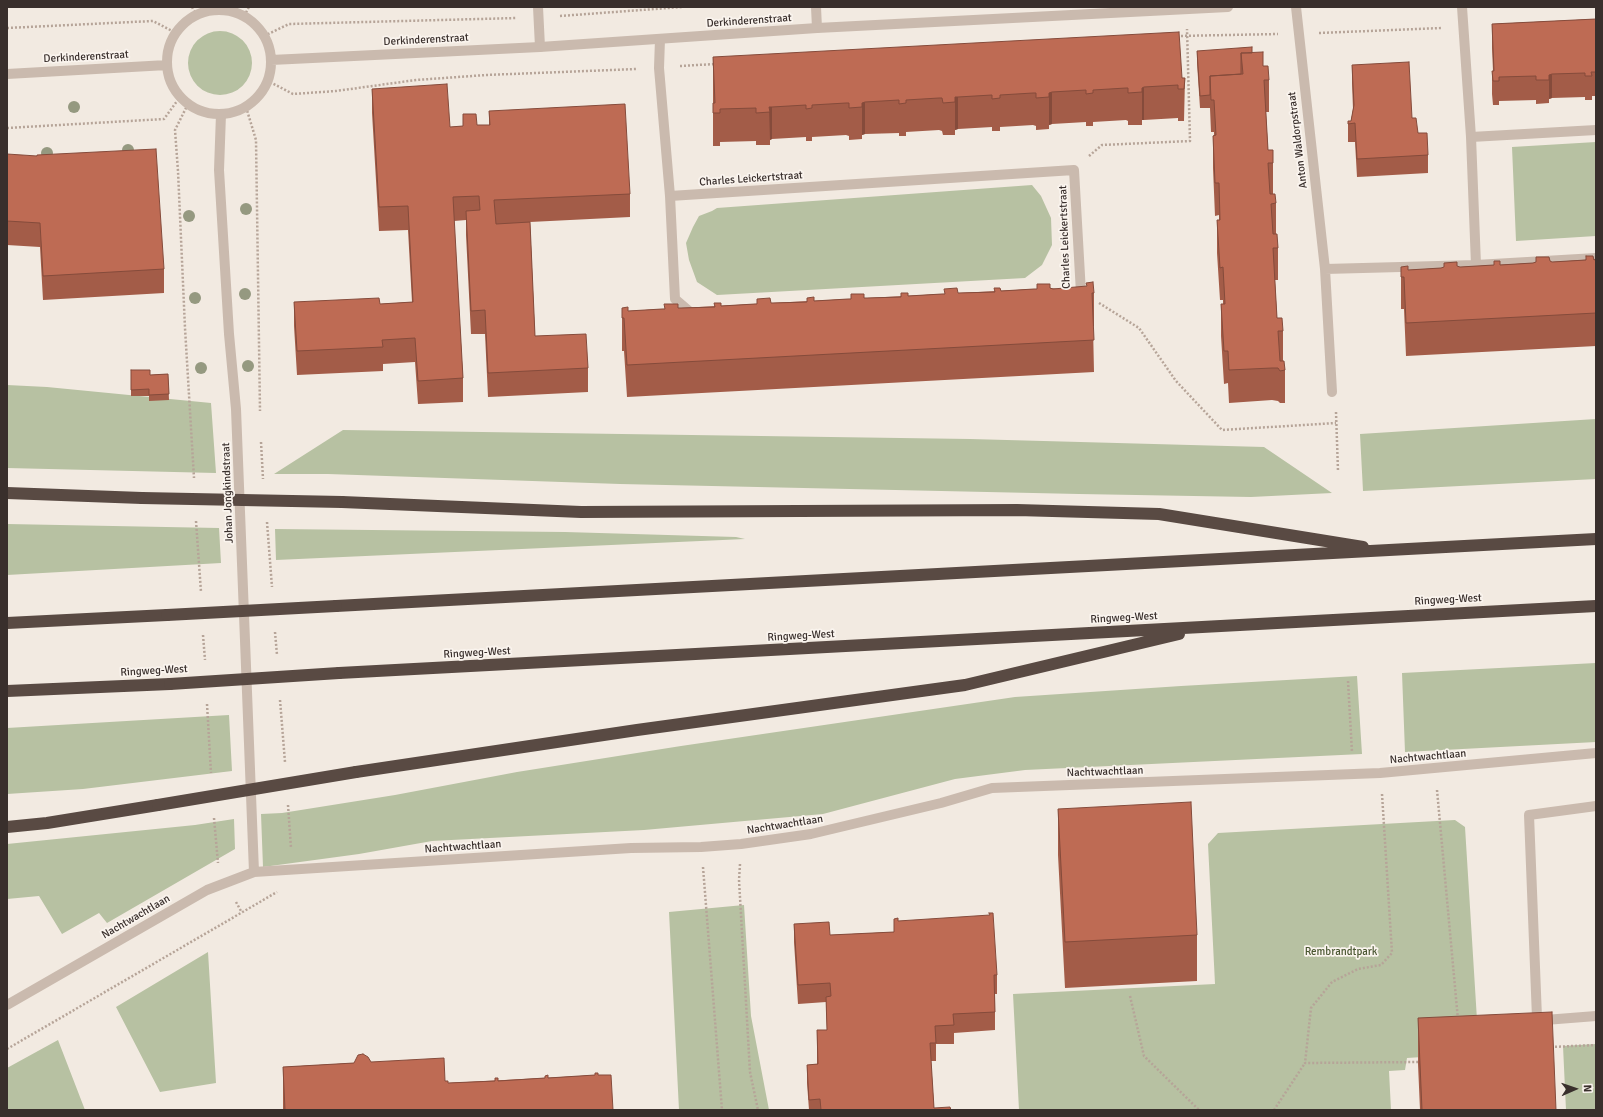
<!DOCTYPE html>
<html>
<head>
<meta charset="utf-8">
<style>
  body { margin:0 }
  #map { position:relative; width:1603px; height:1117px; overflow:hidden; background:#f2eae1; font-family:Signika,sans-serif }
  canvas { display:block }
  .frame { position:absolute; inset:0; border:8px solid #392f2c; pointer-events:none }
  .north { position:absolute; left:1555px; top:1069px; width:40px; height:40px; -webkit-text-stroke:3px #faf4ee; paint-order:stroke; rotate:88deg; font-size:11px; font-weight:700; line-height:16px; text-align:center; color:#392f2c }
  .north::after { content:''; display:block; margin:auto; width:14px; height:18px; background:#392f2c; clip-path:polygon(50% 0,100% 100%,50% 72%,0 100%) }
</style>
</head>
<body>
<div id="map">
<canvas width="1603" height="1117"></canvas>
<div class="frame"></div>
<div class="north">N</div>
</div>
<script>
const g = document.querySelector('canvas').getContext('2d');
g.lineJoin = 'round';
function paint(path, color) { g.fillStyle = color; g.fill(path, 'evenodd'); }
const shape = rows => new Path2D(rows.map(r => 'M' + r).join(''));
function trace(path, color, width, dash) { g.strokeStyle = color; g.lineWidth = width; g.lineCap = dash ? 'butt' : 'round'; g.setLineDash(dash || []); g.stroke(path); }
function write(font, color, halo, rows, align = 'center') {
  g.font = font + ' Signika,sans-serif'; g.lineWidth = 3.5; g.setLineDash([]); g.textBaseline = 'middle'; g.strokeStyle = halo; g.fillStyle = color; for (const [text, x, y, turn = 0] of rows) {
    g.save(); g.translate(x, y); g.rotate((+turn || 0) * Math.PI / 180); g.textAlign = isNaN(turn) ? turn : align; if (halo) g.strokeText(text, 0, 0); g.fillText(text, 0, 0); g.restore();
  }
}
paint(shape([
  '188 63a32 32 0 1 1 64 0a32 32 0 1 1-64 0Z',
  [1596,142,1596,236,1516,241,1512,147],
  [1032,185,1041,196,1051,218,1052,245,1042,265,1025,278,717,295,697,282,689,260,686,243,693,227,699,216,712,211,717,208],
  [7,385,47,387,211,403,216,473,7,468],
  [1596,419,1596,479,1363,491,1360,434],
  [343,430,970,439,1264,447,1332,493,1251,497,1079,494,620,484,328,474,274,474],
  [7,524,219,528,221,563,7,575],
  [275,529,565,532,736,537,745,539,276,560],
  [1596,663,1596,742,1405,752,1402,673],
  [1357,676,1362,754,1025,770,955,779,823,814,644,830,432,841,359,854,263,867,261,814,282,813,395,795,517,772,681,746,1015,697,1181,686],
  [229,715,232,771,83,789,7,794,7,728],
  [234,819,235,849,107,923,99,913,62,934,39,896,7,899,7,844,195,825],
  [1455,820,1465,827,1478,1036,1453,1055,1407,1058,1405,1070,1389,1071,1391,1110,1019,1110,1013,994,1215,984,1208,844,1218,833],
  [744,905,751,1016,769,1110,679,1110,669,912],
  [208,952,216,1083,160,1092,116,1007],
  [58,1040,85,1110,7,1110,7,1068],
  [1596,1044,1596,1110,1566,1110,1563,1046]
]), '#b7c1a2');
trace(shape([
  [192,7,196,15],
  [244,16,249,7],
  [560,16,682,7],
  [7,28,153,21,176,33],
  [1319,33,1442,28],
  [264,36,289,24,517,18],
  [1177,36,1278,34],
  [680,66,715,64],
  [270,82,293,94,336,91,416,80,486,75,637,69],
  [188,104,175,130,178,171,185,328,194,478],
  [246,107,256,140,260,411],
  [7,128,164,119,180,97],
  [1089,156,1102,145,1190,141,1187,29],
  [1099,303,1139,328,1176,381,1222,430,1336,423],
  [1336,412,1338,471],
  [261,442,263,479],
  [196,521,201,592],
  [267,522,272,587],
  [275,632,277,655],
  [203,635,205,660],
  [1348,681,1352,752],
  [280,700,285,762],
  [207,704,211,773],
  [1437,790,1458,1020],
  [1382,794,1392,953,1381,965,1358,969,1332,982,1311,1008,1305,1063,1421,1062],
  [288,805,291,848],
  [214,818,218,863],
  [740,864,739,880,750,1072,758,1110],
  [703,867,722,1110],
  [236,902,241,911],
  [1130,996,1144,1056,1199,1110],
  [1551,1047,1596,1045],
  [7,1049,277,892],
  [1274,1110,1305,1063]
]), '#b6a498', 2.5, [2, 2]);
trace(shape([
  [1596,806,1529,815,1537,1018,1545,1020,1596,1016]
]), '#cabaae', 10);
trace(shape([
  [538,7,540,47],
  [816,7,817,28],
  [1296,7,1325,269,1332,392],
  [1462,7,1471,137,1476,265],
  [660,39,659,68,670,196,675,299,696,317],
  [221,114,219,170,229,334,236,409,254,872],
  [1471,137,1596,130],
  [670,196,1074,170,1081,293,1073,293],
  [1325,269,1476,265,1596,258],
  [7,1005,207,890,254,872,631,848,701,847,741,844,811,834,941,803,992,788,1380,773,1596,753]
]), '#cabaae', 10);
trace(shape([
  '167 62a52 52 0 1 1 104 0a52 52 0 1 1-104 0Z',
  [271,60,540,47,817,28,1228,7],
  [7,74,167,65]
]), '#cabaae', 10);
trace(shape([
  [7,493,142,498],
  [342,502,581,512,1017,510,1159,514,1363,547],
  [336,606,1596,539],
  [7,623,167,615],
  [339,673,1596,606],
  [7,691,170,684],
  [356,772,637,730,965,685,1179,634],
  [7,827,47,823,158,805]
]), '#594a43', 12);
trace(shape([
  [142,498,342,502],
  [167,615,336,606],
  [170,684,339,673],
  [158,805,356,772]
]), '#594a43', 12);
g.fillStyle = '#959980';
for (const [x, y] of [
  [74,107],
  [128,150],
  [47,153],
  [246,209],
  [189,216],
  [245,294],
  [195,298],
  [248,366],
  [201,368]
]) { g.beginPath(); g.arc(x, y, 6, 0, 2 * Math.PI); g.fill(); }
paint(shape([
  [1596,19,1596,96,1592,96,1592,100,1585,100,1585,97,1552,98,1549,99,1549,103,1536,104,1536,100,1499,101,1499,105,1493,105,1492,94,1492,71,1493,71,1492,48,1492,24],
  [1197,51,1252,53,1263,66,1269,80,1269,112,1266,112,1268,150,1273,163,1273,194,1276,203,1276,234,1278,248,1278,280,1275,280,1277,318,1283,331,1283,361,1285,370,1285,403,1280,403,1278,401,1272,400,1229,403,1228,383,1224,384,1221,336,1221,304,1223,304,1223,300,1220,300,1217,253,1217,220,1219,220,1219,215,1215,216,1213,168,1213,136,1214,135,1214,132,1211,132,1210,108,1200,108,1197,63],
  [713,57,1185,78,1184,121,1178,121,1178,118,1144,120,1142,120,1142,125,1128,125,1128,121,1126,120,1093,122,1093,126,1086,126,1086,122,1052,124,1049,125,1049,129,1036,130,1036,126,1033,125,1000,127,1000,131,992,131,992,127,958,129,955,130,955,135,943,135,942,131,939,130,906,132,906,136,899,136,899,133,865,134,862,135,862,139,849,140,849,136,846,135,812,137,812,141,806,141,806,137,772,139,770,140,770,145,756,145,756,141,720,142,720,146,713,146],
  [1352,65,1412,118,1418,133,1428,155,1428,173,1357,177,1355,142,1348,142,1348,124,1351,121,1353,109,1352,83],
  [372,89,450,127,463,126,463,114,477,125,489,125,489,111,630,194,630,217,530,222,535,336,588,368,588,392,488,397,485,334,471,334,466,235,466,220,454,221,463,378,463,402,418,404,415,362,383,364,383,371,297,375,294,326,294,302,380,304,412,302,408,230,379,231,372,113],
  [7,154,164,269,164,293,43,300,40,247,7,245],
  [1596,259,1596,346,1406,356,1404,309,1401,309,1401,267,1408,270,1533,263,1550,261,1552,262],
  [1037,284,1050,288,1094,293,1094,326,1093,326,1094,372,627,397,624,351,622,351,622,308,628,311,678,308,681,308,771,303,848,299,864,298,867,298,1034,289,1037,289],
  [131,370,150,375,168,374,169,400,149,401,149,396,131,396],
  [1058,809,1197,935,1197,981,1065,988,1058,855],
  [894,919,997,975,997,994,995,994,995,1030,954,1033,954,1044,936,1044,936,1061,931,1061,934,1108,951,1110,809,1110,807,1083,807,1065,817,1064,817,1030,827,1030,826,1002,798,1004,794,942,794,924,830,935,894,932],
  [1418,1018,1556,1110,1420,1110,1418,1064],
  [371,1062,445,1081,448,1083,598,1075,613,1110,283,1110,283,1067]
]), '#a35c48');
paint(shape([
  [1552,74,1552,98,1549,99,1549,75],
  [1144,87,1144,120,1142,120,1142,88],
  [1052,92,1052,124,1049,125,1049,93],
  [955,97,958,97,958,129,955,130],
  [865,102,865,134,862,135,862,103],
  [769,107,772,107,772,139,770,140]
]), '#854b3b');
const building = shape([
  [1596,19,1596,72,1591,72,1592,76,1585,76,1585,73,1552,74,1549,75,1549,80,1536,80,1536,76,1499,77,1499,81,1493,81,1492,71,1494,71,1492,24,1596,19],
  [1179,32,1182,78,1185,78,1184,89,1178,89,1178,85,1144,87,1142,88,1142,92,1128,93,1128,88,1126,88,1093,90,1093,93,1086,94,1086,90,1052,92,1049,93,1049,97,1036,98,1036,93,1033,93,1000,95,1000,98,992,99,992,95,958,97,955,97,955,102,943,103,942,98,939,98,906,100,906,103,899,104,899,100,865,102,862,103,862,107,849,108,849,103,846,103,812,105,812,108,806,109,806,105,772,107,769,107,770,112,756,113,756,108,720,109,720,113,713,113,713,103,715,103,713,57,1179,32],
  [1252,47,1252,53,1241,53,1241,74,1210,76,1210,95,1200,96,1197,51,1252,47],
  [1263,52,1263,66,1268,66,1269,80,1264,80,1268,150,1273,150,1273,163,1268,163,1270,194,1275,194,1276,203,1271,204,1273,234,1277,234,1278,248,1273,248,1277,318,1282,318,1283,331,1278,331,1280,361,1284,361,1285,370,1280,371,1278,368,1272,368,1229,370,1228,351,1224,351,1221,304,1225,304,1223,267,1220,268,1217,220,1220,220,1219,183,1215,183,1213,136,1216,135,1214,100,1211,100,1210,76,1243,74,1241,53,1263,52],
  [1409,62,1412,118,1416,118,1418,133,1427,133,1428,155,1357,159,1355,123,1348,124,1348,121,1351,121,1354,105,1352,65,1409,62],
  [447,84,450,127,463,126,463,114,476,114,477,125,490,125,489,111,625,104,630,194,494,200,496,224,530,222,535,336,586,334,588,368,488,373,485,310,471,311,466,211,480,210,479,196,453,197,463,378,418,381,415,338,382,340,383,347,297,351,294,302,379,298,380,304,413,302,408,206,379,207,372,89,447,84],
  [156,149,164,269,43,276,40,223,7,221,7,154,37,156,37,155,156,149],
  [1586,256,1593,256,1594,260,1596,259,1596,313,1406,323,1404,277,1401,277,1401,267,1408,266,1408,270,1441,268,1444,267,1444,263,1457,262,1457,266,1460,267,1494,265,1494,261,1500,261,1500,265,1533,263,1536,262,1536,257,1549,257,1550,261,1552,262,1586,260,1586,256],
  [1093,282,1094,293,1092,293,1094,340,627,365,624,318,622,318,622,308,628,307,628,311,662,309,665,309,664,304,678,304,678,308,681,308,715,307,714,303,721,303,721,306,755,304,757,304,757,299,770,298,771,303,773,303,807,302,807,298,814,297,814,301,848,299,851,299,851,294,864,294,864,298,867,298,901,297,901,293,908,293,908,296,942,294,945,294,944,289,957,288,958,293,995,292,994,288,1000,288,1001,291,1034,289,1037,289,1037,284,1050,284,1050,288,1053,289,1087,286,1086,283,1093,282],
  [131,370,150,370,150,375,168,374,169,394,149,395,149,389,131,390,131,370],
  [1191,802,1197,935,1065,942,1058,809,1191,802],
  [989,913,993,913,997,975,994,975,995,1012,953,1014,954,1025,935,1026,936,1043,930,1043,934,1108,950,1107,951,1110,821,1110,820,1099,809,1100,807,1065,818,1064,817,1030,827,1030,826,997,831,996,830,983,798,985,794,924,829,922,830,935,894,932,894,919,898,918,898,921,990,915,989,913],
  [1552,1012,1556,1110,1422,1110,1418,1018,1552,1012],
  [363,1054,368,1057,371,1062,444,1058,445,1081,448,1081,448,1083,495,1081,495,1078,498,1078,498,1081,545,1078,545,1076,548,1075,548,1078,595,1075,595,1073,598,1073,598,1075,611,1075,613,1110,285,1110,283,1067,354,1063,358,1055,363,1054]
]);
paint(building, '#be6b54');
trace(building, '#854b3b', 1);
write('11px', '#392f2c', '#faf4ee', [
  ["Derkinderenstraat",749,21,-4],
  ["Derkinderenstraat",426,40,-3],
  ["Derkinderenstraat",86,57,-3],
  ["Anton Waldorpstraat",1298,140,-97],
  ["Charles Leickertstraat",751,179,-4],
  ["Charles Leickertstraat",1065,237,-92],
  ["Johan Jongkindstraat",228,493,-92],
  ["Ringweg-West",1448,600,-3],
  ["Ringweg-West",1124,618,-3],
  ["Ringweg-West",801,636,-3],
  ["Ringweg-West",477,653,-3],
  ["Ringweg-West",154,671,-3],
  ["Nachtwachtlaan",1428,757,-5],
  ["Nachtwachtlaan",1105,772,-2],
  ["Nachtwachtlaan",785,825,-9],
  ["Nachtwachtlaan",463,847,-4],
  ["Nachtwachtlaan",136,917,-30]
]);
write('11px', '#495631', '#faf4ee', [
  ["Rembrandtpark",1341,952]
]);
</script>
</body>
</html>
